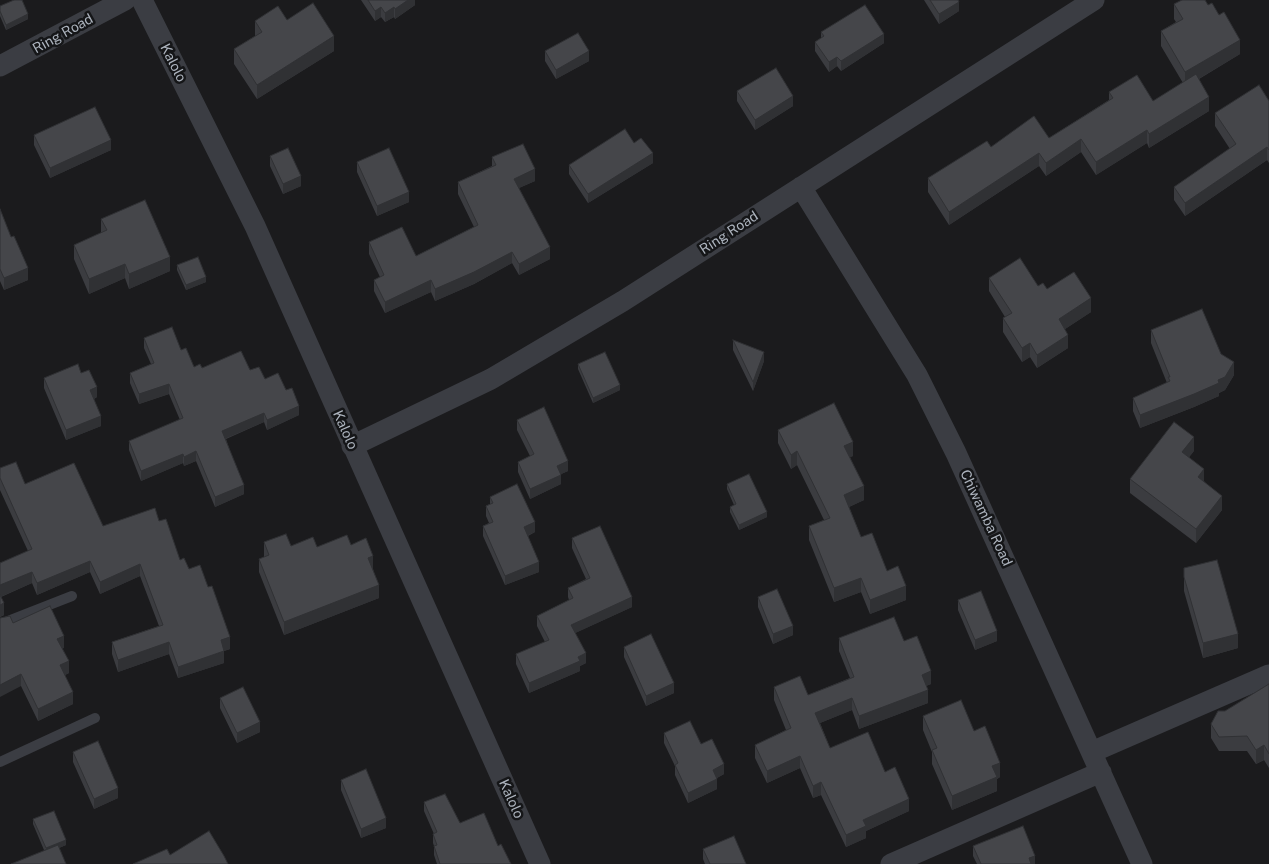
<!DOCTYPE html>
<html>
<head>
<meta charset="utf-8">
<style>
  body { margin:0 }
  canvas { display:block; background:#1b1b1d }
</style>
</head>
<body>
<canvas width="1269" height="864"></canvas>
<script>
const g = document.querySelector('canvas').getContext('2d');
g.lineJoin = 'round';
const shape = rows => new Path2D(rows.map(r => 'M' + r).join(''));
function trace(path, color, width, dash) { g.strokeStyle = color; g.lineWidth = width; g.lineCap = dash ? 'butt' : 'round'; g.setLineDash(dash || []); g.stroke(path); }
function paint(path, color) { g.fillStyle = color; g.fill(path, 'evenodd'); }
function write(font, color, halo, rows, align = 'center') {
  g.font = font + ' "Public Sans",sans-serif'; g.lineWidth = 5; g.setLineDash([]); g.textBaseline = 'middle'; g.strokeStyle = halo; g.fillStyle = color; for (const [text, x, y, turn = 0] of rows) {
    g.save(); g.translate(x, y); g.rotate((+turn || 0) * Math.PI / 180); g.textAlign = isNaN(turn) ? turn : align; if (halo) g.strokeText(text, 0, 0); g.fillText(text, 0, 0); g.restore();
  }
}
trace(shape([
  [0,624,72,596],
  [0,762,95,718]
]), '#3b3d43', 10);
trace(shape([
  [142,0,255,226,540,864],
  [0,66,125,0],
  [801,187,917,375,956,453,1142,864],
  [352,446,491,379,623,301,1094,0],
  [1092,752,1269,675],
  [891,864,1101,772]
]), '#3b3d43', 21);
paint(shape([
  [361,0,415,0,415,5,395,19,394,17,385,22,381,17,375,21],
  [924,0,958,0,959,11,939,24],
  [1174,4,1240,54,1199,79,1209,111,1149,148,1147,143,1096,175,1081,152,1046,176,1039,166,949,225,928,192,928,178,991,147,1049,138,1109,100,1109,92,1153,101,1183,83,1161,46,1161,31,1176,22,1174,19],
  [0,6,28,19,6,30,0,16],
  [287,20,334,51,257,99,234,64,234,49,255,36,255,21],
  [821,32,884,43,841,71,837,66,829,72,815,51,815,42,821,38],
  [545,51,589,61,556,79,545,61],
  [737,91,793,106,755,130,737,101],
  [1269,101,1269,163,1267,160,1185,216,1174,200,1174,187,1230,149,1215,126,1215,113],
  [34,135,111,150,50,178,34,145],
  [634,143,653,163,588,203,569,174,569,165],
  [270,156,301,186,283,194,270,166],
  [492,157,535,181,519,188,550,259,519,275,512,263,474,284,435,301,431,292,385,313,374,291,374,280,380,277,369,254,369,242,416,256,474,227,458,194,458,182,492,166],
  [357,162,409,202,377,216,357,172],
  [0,209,28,280,4,290,0,281],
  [101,219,170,271,129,289,125,278,89,294,74,259,74,245,101,233],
  [177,265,206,282,186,290,177,270],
  [989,278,1038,286,1091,312,1065,329,1068,348,1037,368,1030,357,1022,362,1003,332,1003,318,1005,317,989,291],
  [1151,330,1221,354,1234,375,1225,390,1219,393,1219,396,1194,407,1140,428,1133,411,1133,398,1167,383,1151,343],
  [144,338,181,350,194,367,250,370,265,379,286,390,299,415,267,430,264,422,226,439,244,494,215,507,196,461,184,466,183,463,141,481,129,450,129,441,180,420,169,394,139,404,130,383,130,373,151,364,144,348],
  [733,340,764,361,753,391,733,350],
  [578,364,620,390,593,403,578,369],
  [81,373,97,397,94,399,101,426,66,440,44,388,44,378],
  [517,420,568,471,561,474,561,484,530,499,518,472,518,462,530,456,517,430],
  [778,430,853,456,850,457,864,500,849,507,861,537,887,571,906,600,870,614,861,592,834,602,809,540,809,526,824,520,797,465,791,469,778,443],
  [1194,451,1189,457,1222,510,1196,543,1130,493,1130,479],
  [0,468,25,484,103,526,159,521,180,560,189,569,230,649,224,651,224,663,178,678,169,654,118,672,112,654,112,642,159,626,140,576,100,594,90,572,37,595,32,583,1,597,4,615,0,617,0,563,28,551,0,490],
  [727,484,767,517,739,530,730,512,730,507,734,505,727,489],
  [490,497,535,532,528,536,539,572,505,585,483,536,483,526,489,523,486,516,486,506,490,504],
  [572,538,632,607,575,633,586,663,580,666,580,671,529,693,516,664,516,654,545,642,537,626,537,616,569,600,568,597,568,588,586,579,572,548],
  [264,542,291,546,317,547,351,545,373,569,379,598,284,635,259,572,259,559,264,557],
  [1184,568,1238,648,1203,658,1184,591],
  [758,597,793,635,773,644,758,607],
  [958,600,997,641,975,650,958,610],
  [13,623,64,648,62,648,69,673,65,675,73,704,38,721,21,686],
  [839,638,904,641,931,684,926,686,928,703,859,729,852,710,820,723,830,748,885,772,909,811,866,831,866,838,846,847,821,795,813,798,800,768,767,783,755,758,755,745,786,730,774,700,774,687,808,695,850,678,839,651],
  [624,647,674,693,646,706,624,657],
  [1269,684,1269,768,1264,760,1256,764,1247,751,1219,751,1211,738,1211,724,1225,711],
  [220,698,260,732,237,743,220,708],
  [923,716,974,731,1000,777,997,779,997,791,952,810,932,764,932,752,923,730],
  [664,733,701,744,724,774,717,778,717,789,688,803,675,775,675,766,664,743],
  [73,752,118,798,94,809,73,762],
  [341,780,386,828,361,838,341,790],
  [424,802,498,846,511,864,437,864,434,855,434,846,433,843,433,834,434,834,424,811],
  [33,819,66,845,59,848,44,850,33,824],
  [973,846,1035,864,977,864,973,856],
  [703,849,746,864,705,864,703,859]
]), '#3b3c40');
paint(shape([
  [408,0,415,0,415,5,395,19,395,9],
  [959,2,959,11,939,24,939,14],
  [381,7,381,17,375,21,375,11],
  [394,7,394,17,385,22,385,13],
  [28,14,28,19,6,30,6,25],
  [884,34,884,43,841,71,841,61],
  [334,36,334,51,257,99,257,85],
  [1240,40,1240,54,1185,87,1185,72],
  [589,51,589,61,556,79,556,70],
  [837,57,837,66,829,72,829,62],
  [793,96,793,106,755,130,755,120],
  [1209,97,1209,111,1149,148,1149,134],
  [1147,130,1147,143,1096,175,1096,162],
  [1081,139,1081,152,1046,176,1046,163],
  [111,140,111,150,50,178,50,168],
  [1267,147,1267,160,1185,216,1185,203],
  [653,153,653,163,588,203,588,194],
  [1039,153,1039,166,949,225,949,212],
  [535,169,535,181,514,190,514,179],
  [301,176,301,186,283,194,283,184],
  [409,192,409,202,377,216,377,206],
  [550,247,550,259,519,275,519,264],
  [512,252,512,263,474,284,435,301,435,289],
  [170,257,170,271,129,289,129,274],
  [125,264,125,278,89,294,89,279],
  [28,268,28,280,4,290,4,278],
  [206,277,206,282,186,290,186,285],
  [431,280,431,292,385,313,385,302],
  [1091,298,1091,312,1059,333,1059,319],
  [1068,335,1068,348,1037,368,1037,355],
  [1030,343,1030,357,1022,362,1022,348],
  [764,352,764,361,753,391,753,382],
  [1234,362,1234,375,1225,390,1219,393,1219,396,1194,407,1140,428,1140,415,1218,380],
  [169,384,169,394,139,404,139,394],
  [620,385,620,390,593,403,593,398],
  [97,387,97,397,90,400,90,390],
  [299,406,299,415,267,430,267,420],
  [264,413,264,422,222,440,222,431],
  [101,416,101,426,66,440,66,430],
  [1194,437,1194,451,1182,466,1182,452],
  [853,442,853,456,844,460,844,446],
  [196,451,196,461,184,466,184,457],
  [797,451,797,465,791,469,791,455],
  [183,454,183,463,141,481,141,471],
  [568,461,568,471,557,476,557,466],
  [1204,469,1204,483,1198,477],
  [561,475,561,484,530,499,530,489],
  [244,485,244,494,215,507,215,497],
  [864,486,864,500,844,509,844,495],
  [1222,496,1222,510,1196,543,1196,529],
  [767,512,767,517,739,530,739,525],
  [535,522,535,532,524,537,524,527],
  [373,556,373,569,368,571,368,558],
  [90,561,90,572,37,595,37,583],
  [539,562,539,572,505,585,505,576],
  [140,564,140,576,100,594,100,582],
  [32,572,32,583,0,597,0,585],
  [861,578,861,592,834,602,834,588],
  [379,585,379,598,284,635,284,622],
  [906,586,906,600,870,614,870,600],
  [632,597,632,607,571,635,571,625],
  [4,603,4,615,0,617,0,605],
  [793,626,793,635,773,644,773,634],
  [997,631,997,641,975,650,975,640],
  [1238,634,1238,648,1203,658,1203,643],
  [64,636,64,648,57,651,57,639],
  [230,637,230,649,221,652,221,640],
  [169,642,169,654,118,672,118,660],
  [224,651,224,663,178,678,178,667],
  [586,653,586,663,580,666,580,671,529,693,529,683],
  [69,661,69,673,60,677,60,665],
  [931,671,931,684,922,687,922,675],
  [21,674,21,686,0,697,0,685],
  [674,683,674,693,646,706,646,696],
  [928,690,928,703,859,729,859,716],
  [73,692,73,704,38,721,38,709],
  [852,698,852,710,815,725,815,713],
  [260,722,260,732,237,743,237,733],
  [1264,745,1264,760,1256,764,1256,750],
  [800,756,800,768,767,783,767,771],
  [1000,763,1000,777,997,779,997,791,952,810,952,796,992,766],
  [724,764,724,774,713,780,713,770],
  [717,779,717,789,688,803,688,793],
  [821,782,821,795,813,798,813,786],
  [118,788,118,798,94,809,94,799],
  [909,799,909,811,866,831,866,838,846,847,846,835,863,820],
  [386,818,386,828,361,838,361,829],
  [66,840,66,845,46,853,46,848],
  [1035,856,1035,864,1029,864,1029,858]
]), '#303134');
const building = shape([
  [14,0,22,0,28,14,6,25,0,11,0,6,14,0],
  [368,0,408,0,395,9,394,7,385,13,381,7,375,11,368,0],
  [930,0,958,0,959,2,939,14,930,0],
  [1182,0,1205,0,1208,5,1212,3,1219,15,1224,12,1240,40,1185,72,1161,31,1183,19,1174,4,1182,0],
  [313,3,334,36,257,85,234,49,262,32,255,21,278,6,287,20,313,3],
  [865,5,884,34,841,61,837,57,829,62,815,42,824,36,821,32,865,5],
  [578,33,589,51,556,70,545,51,578,33],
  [776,68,793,96,755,120,737,91,776,68],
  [1196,74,1209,97,1149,134,1147,130,1096,162,1081,139,1046,163,1039,153,949,212,928,178,987,141,991,147,1034,116,1049,138,1113,98,1109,92,1137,75,1153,101,1196,74],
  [1259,85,1269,101,1269,150,1267,147,1185,203,1174,187,1236,144,1215,113,1259,85],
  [95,107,111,140,50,168,34,135,95,107],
  [625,129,634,143,641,138,653,153,588,194,569,165,625,129],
  [523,144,535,169,514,179,550,247,519,264,512,252,474,272,435,289,431,280,385,302,374,280,384,275,369,242,402,227,416,256,478,225,458,182,496,165,492,157,523,144],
  [288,148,301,176,283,184,270,156,288,148],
  [389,148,409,192,377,206,357,162,389,148],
  [145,200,170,257,129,274,125,264,89,279,74,245,107,230,101,219,145,200],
  [0,209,11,237,14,236,28,268,4,278,0,269,0,209],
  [198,257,206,277,186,285,177,265,198,257],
  [1020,258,1038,286,1043,283,1047,289,1074,272,1091,298,1059,319,1068,335,1037,355,1030,343,1022,348,1003,318,1012,313,989,278,1020,258],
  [1202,309,1221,354,1234,362,1225,377,1218,380,1219,383,1194,394,1140,415,1133,398,1170,381,1168,377,1170,377,1151,330,1202,309],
  [172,327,181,350,186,348,194,367,200,364,202,368,241,351,250,370,259,367,265,379,278,373,286,390,292,388,299,406,267,420,264,413,222,431,244,485,215,497,196,451,184,457,183,454,141,471,129,441,183,418,169,384,139,394,130,373,154,363,144,338,172,327],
  [733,340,764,352,753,382,733,340],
  [605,352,620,385,593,398,578,364,605,352],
  [78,364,81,373,89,370,97,387,90,390,101,416,66,430,44,378,78,364],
  [834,403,853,442,844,446,864,486,844,495,861,537,872,533,887,571,898,566,906,586,870,600,861,578,834,588,809,526,830,518,797,451,791,455,778,430,834,403],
  [544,407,568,461,557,466,561,475,530,489,518,462,534,454,517,420,544,407],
  [1174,422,1194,437,1182,452,1204,469,1198,477,1222,496,1196,529,1130,479,1174,422],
  [16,462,25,484,74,463,103,526,155,508,159,521,166,519,180,560,184,558,189,569,200,565,208,587,212,586,230,637,221,640,224,651,178,667,169,642,118,660,112,642,163,625,140,564,100,582,90,561,37,583,32,572,0,585,0,563,32,549,0,478,0,468,16,462],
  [749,474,767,512,739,525,730,507,736,504,727,484,749,474],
  [517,484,535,522,524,527,539,562,505,576,483,526,493,522,486,506,493,503,490,497,517,484],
  [600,526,632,597,571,625,586,653,578,657,580,661,529,683,516,654,549,640,537,616,573,598,568,588,590,578,572,538,600,526],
  [286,534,291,546,313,537,317,547,347,535,351,545,366,538,373,556,368,558,379,585,284,622,259,559,269,555,264,542,286,534],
  [1217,560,1238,634,1203,643,1184,577,1184,568,1217,560],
  [777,589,793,626,773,634,758,597,777,589],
  [981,591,997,631,975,640,958,600,981,591],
  [0,595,4,603,0,605,0,595],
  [50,606,64,636,57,639,69,661,60,665,73,692,38,709,21,674,0,685,0,618,10,616,13,623,50,606],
  [894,617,904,641,917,636,931,671,922,675,928,690,859,716,852,698,815,713,830,748,868,732,885,772,895,767,909,799,863,820,866,826,846,835,821,782,813,786,800,756,767,771,755,745,791,728,774,687,800,676,808,695,854,677,839,638,894,617],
  [651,634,674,683,646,696,624,647,651,634],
  [1269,684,1269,754,1264,745,1256,750,1247,736,1219,737,1211,724,1218,711,1225,711,1269,684],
  [243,687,260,722,237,733,220,698,243,687],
  [961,700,974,731,985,726,1000,763,992,766,997,777,952,796,932,750,937,748,923,716,961,700],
  [690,721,701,744,712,739,724,764,713,770,717,779,688,793,675,765,678,763,664,733,690,721],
  [98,741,118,788,94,799,73,752,98,741],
  [366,769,386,818,361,829,341,780,366,769],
  [445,794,460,823,484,813,498,846,501,844,511,864,440,864,434,846,437,845,433,834,437,832,424,802,445,794],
  [54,811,66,840,46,848,33,819,54,811],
  [1023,826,1035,856,1029,858,1031,864,981,864,973,846,1023,826],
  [209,831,224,856,228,864,133,864,167,849,170,855,209,831],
  [734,836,746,864,710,864,703,849,734,836],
  [58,845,66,864,11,864,58,845]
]);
paint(building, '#45464a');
trace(building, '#303134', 1);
write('14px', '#acb3bd', '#151618', [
  ["Ring Road",63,34,-29],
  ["Kalolo",173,63,63],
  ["Ring Road",729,233,-33],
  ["Kalolo",345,430,66],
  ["Chiwamba Road",986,518,65],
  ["Kalolo",511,799,66]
]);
</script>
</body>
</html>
